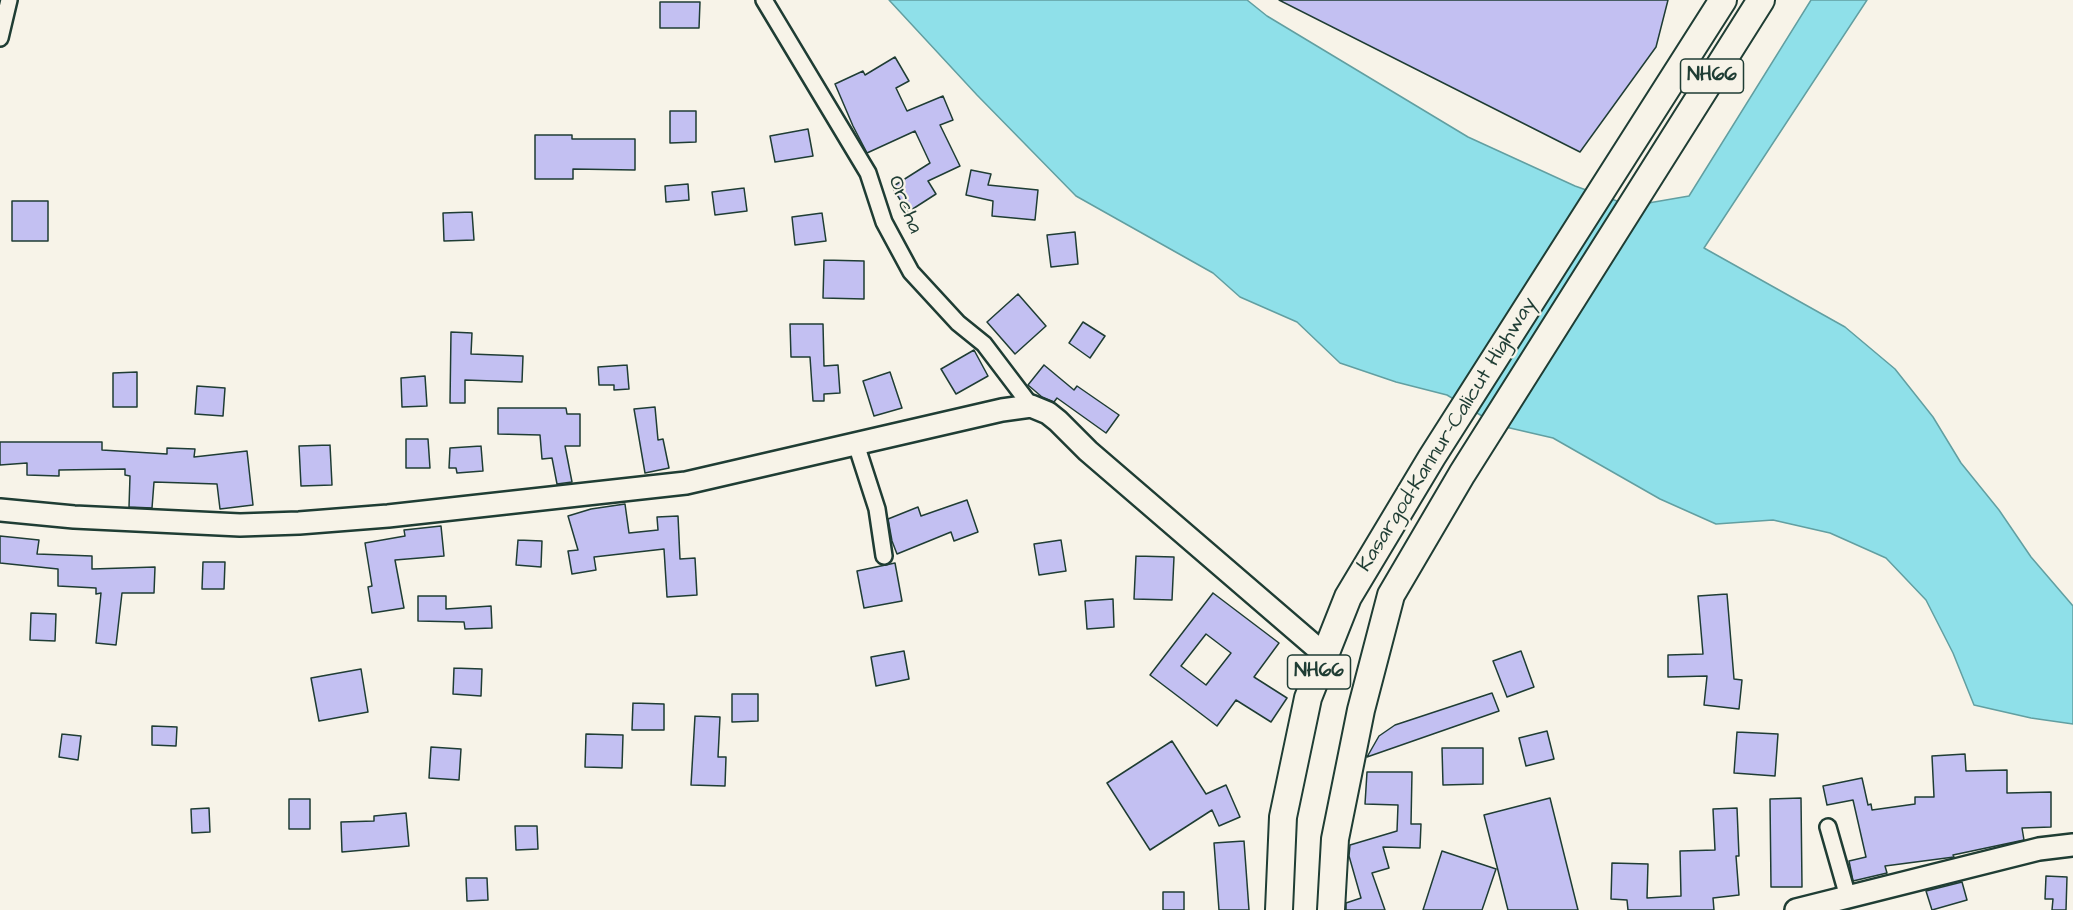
<!DOCTYPE html>
<html>
<head>
<meta charset="utf-8">
<style>
  body { margin:0 }
  canvas { display:block; background:#f7f3e8 }
</style>
</head>
<body>
<canvas width="2073" height="910"></canvas>
<script>
const g = document.querySelector('canvas').getContext('2d');
g.lineJoin = 'round';
function paint(path, color) { g.fillStyle = color; g.fill(path, 'evenodd'); }
const shape = rows => new Path2D(rows.map(r => 'M' + r).join(''));
function trace(path, color, width, dash) { g.strokeStyle = color; g.lineWidth = width; g.lineCap = dash ? 'butt' : 'round'; g.setLineDash(dash || []); g.stroke(path); }
function write(font, color, halo, rows, align = 'center') {
  g.font = font + ' "Architects Daughter",sans-serif'; g.lineWidth = 4.5; g.setLineDash([]); g.textBaseline = 'middle'; g.strokeStyle = halo; g.fillStyle = color; for (const [text, x, y, turn = 0] of rows) {
    g.save(); g.translate(x, y); g.rotate((+turn || 0) * Math.PI / 180); g.textAlign = isNaN(turn) ? turn : align; if (halo) g.strokeText(text, 0, 0); g.fillText(text, 0, 0); g.restore();
  }
}
const water = shape([
  [889,0,1247,0,1267,16,1468,137,1575,186,1631,206,1689,196,1811,0,1867,0,1704,248,1845,327,1895,369,1933,417,1961,463,1999,510,2031,557,2073,606,2073,724,2031,718,1974,705,1953,653,1926,600,1886,558,1830,533,1773,520,1716,524,1660,499,1553,438,1497,425,1447,395,1396,382,1340,363,1297,322,1240,297,1213,273,1076,196,977,95,889,0]
]);
paint(water, '#8fe0e9');
trace(water, '#629fa1', 1.5);
const building = shape([
  [1279,0,1668,0,1656,47,1580,152,1279,0],
  [660,2,700,2,699,28,660,28,660,2],
  [895,57,909,81,896,88,907,111,943,96,953,120,940,125,960,166,928,181,936,194,908,212,892,187,930,163,915,131,867,153,853,126,835,84,863,71,865,75,895,57],
  [670,111,696,111,696,142,670,143,670,111],
  [808,129,813,156,775,162,770,136,808,129],
  [535,135,572,135,572,139,635,139,635,170,573,169,573,179,535,179,535,135],
  [971,170,991,174,988,185,1038,190,1035,220,992,216,993,201,966,195,971,170],
  [688,184,689,200,666,202,665,186,688,184],
  [744,188,747,211,715,215,712,192,744,188],
  [12,201,48,201,48,241,12,241,12,201],
  [472,212,474,240,444,241,443,213,472,212],
  [822,213,826,241,795,245,792,217,822,213],
  [1075,232,1078,264,1051,267,1047,235,1075,232],
  [824,260,864,261,864,299,823,298,824,260],
  [1018,294,1046,326,1015,354,987,322,1018,294],
  [1083,322,1105,336,1090,358,1069,343,1083,322],
  [790,324,823,324,824,366,838,365,840,393,824,394,824,401,813,401,810,357,791,357,790,324],
  [451,332,472,333,471,354,523,356,522,382,465,380,465,403,450,403,451,332],
  [974,350,988,376,956,394,941,369,974,350],
  [627,365,629,389,614,390,614,385,599,385,598,367,627,365],
  [1044,365,1074,390,1077,386,1119,415,1106,433,1057,398,1054,402,1042,397,1028,385,1044,365],
  [137,372,137,407,113,407,113,373,137,372],
  [890,372,902,408,874,416,863,381,890,372],
  [425,376,427,406,402,407,401,378,425,376],
  [197,386,225,388,223,416,195,414,197,386],
  [655,407,658,440,663,439,669,468,645,473,634,409,655,407],
  [498,408,566,408,567,414,580,414,580,446,565,446,572,482,557,484,552,458,542,459,540,435,498,434,498,408],
  [406,439,428,439,430,468,406,468,406,439],
  [0,442,102,442,102,450,167,454,167,448,195,449,194,457,247,451,253,505,220,509,217,484,154,482,152,508,129,507,130,476,125,475,125,469,59,470,59,476,27,475,27,463,0,465,0,442],
  [330,445,332,485,301,486,299,446,330,445],
  [481,446,483,471,457,473,456,468,449,468,450,448,481,446],
  [967,500,978,532,954,541,951,532,897,554,892,541,888,519,918,507,921,516,967,500],
  [625,504,629,533,658,530,657,517,678,516,680,559,695,558,697,595,667,597,664,549,594,557,596,570,572,574,568,551,578,550,568,516,591,509,625,504],
  [441,526,444,556,395,560,404,608,372,613,368,587,372,586,365,543,405,536,404,530,441,526],
  [0,536,39,540,37,554,92,556,92,569,155,567,154,593,122,593,116,645,96,643,101,593,96,594,96,588,58,586,58,569,0,563,0,536],
  [518,540,542,541,541,567,516,565,518,540],
  [1061,540,1066,571,1039,575,1034,544,1061,540],
  [1136,556,1174,557,1172,600,1134,599,1136,556],
  [203,562,225,562,224,589,202,589,203,562],
  [895,563,902,601,864,608,857,571,895,563],
  [1213,593,1279,643,1254,677,1287,698,1271,722,1236,700,1217,726,1150,675,1213,593],
  [1206,634,1231,653,1206,685,1181,666,1206,634],
  [1727,594,1734,679,1742,680,1739,709,1704,705,1707,676,1668,677,1668,655,1703,654,1698,596,1727,594],
  [418,596,446,596,446,609,491,606,492,628,465,629,464,622,418,621,418,596],
  [1113,599,1114,627,1087,629,1085,601,1113,599],
  [31,613,56,614,55,641,30,640,31,613],
  [904,651,909,679,876,686,871,657,904,651],
  [1521,651,1534,687,1507,697,1493,661,1521,651],
  [454,668,482,669,481,696,453,694,454,668],
  [361,669,368,712,319,721,311,678,361,669],
  [1492,693,1499,711,1367,757,1379,736,1395,725,1492,693],
  [732,694,758,694,758,721,732,722,732,694],
  [633,703,664,704,664,730,632,730,633,703],
  [695,716,720,717,718,757,726,757,725,786,691,785,695,716],
  [152,726,177,727,176,746,152,745,152,726],
  [1547,731,1554,759,1526,766,1519,738,1547,731],
  [1737,732,1778,734,1775,776,1734,773,1737,732],
  [62,734,81,736,78,760,59,757,62,734],
  [586,734,623,735,622,768,585,767,586,734],
  [1172,741,1206,794,1226,785,1240,817,1219,826,1212,810,1150,850,1107,783,1172,741],
  [431,747,461,749,459,780,429,778,431,747],
  [1442,748,1483,748,1483,784,1443,785,1442,748],
  [1965,754,1966,771,2007,770,2007,793,2051,792,2051,827,2022,828,2024,840,1953,855,1954,857,1885,866,1887,873,1853,881,1849,861,1866,857,1853,800,1827,805,1823,786,1862,778,1868,805,1871,804,1872,810,1915,804,1915,797,1934,797,1932,756,1965,754],
  [1367,772,1412,772,1411,824,1421,824,1420,848,1383,847,1389,868,1372,873,1385,910,1346,910,1346,903,1361,898,1349,856,1350,845,1397,831,1398,805,1365,804,1367,772],
  [1550,798,1578,910,1508,910,1484,815,1550,798],
  [1801,798,1802,887,1771,887,1770,799,1801,798],
  [289,799,310,799,310,829,289,829,289,799],
  [209,808,210,832,192,833,191,809,209,808],
  [1737,808,1739,856,1736,856,1739,895,1713,898,1714,910,1628,910,1627,900,1611,899,1612,863,1648,864,1647,898,1681,896,1680,851,1715,850,1713,809,1737,808],
  [406,813,409,846,342,852,341,822,374,821,374,816,406,813],
  [515,826,537,826,538,849,516,850,515,826],
  [1244,841,1249,910,1219,910,1214,843,1244,841],
  [1442,851,1496,869,1482,910,1423,910,1442,851],
  [2046,876,2067,877,2066,910,2052,910,2053,899,2045,899,2046,876],
  [466,878,487,878,488,900,467,901,466,878],
  [1962,882,1967,900,1932,910,1926,891,1962,882],
  [1163,892,1184,892,1184,910,1163,910,1163,892]
]);
paint(building, '#c3c0f2');
trace(building, '#1f3d34', 1.5);
const minor = shape([
  [764,0,868,173,884,222,911,272,958,323,984,344,1031,406],
  [0,38,9,0],
  [856,444,877,509,884,556],
  [1828,827,1848,897]
]);
const secondary = shape([
  [0,510,74,517,240,525,299,523,388,516,686,483,1002,410,1031,406,1048,413,1058,421,1088,451,1325,655],
  [1796,910,2039,849,2073,845]
]);
const trunk = shape([
  [1279,910,1283,817,1308,698,1348,597,1432,457,1723,0],
  [1331,910,1335,839,1361,710,1391,595,1462,474,1761,0]
]);
trace(minor, '#1f3d34', 20);
trace(secondary, '#1f3d34', 26);
trace(trunk, '#1f3d34', 30);
trace(minor, '#f7f3e8', 15);
trace(secondary, '#f7f3e8', 21);
trace(trunk, '#f7f3e8', 26);
for (const [x, y, w] of [
  [1712,76,63],
  [1319,672,63]
]) { const box = new Path2D(); box.roundRect(x - w / 2, y - 17, w, 34, 4.5); g.fillStyle = '#f7f3e8'; g.fill(box); trace(box, '#1f3d34', 1.5); }
write('bold 20px', '#1f3d34', null, [
  ["NH66",1712,76],
  ["NH66",1319,672]
]);
write('21px', '#1f3d34', '#f7f3e8', [
  ["Orcha",904,205,68],
  ["Kasargod-Kannur-Calicut Highway",1448,435,-58]
]);
</script>
</body>
</html>
